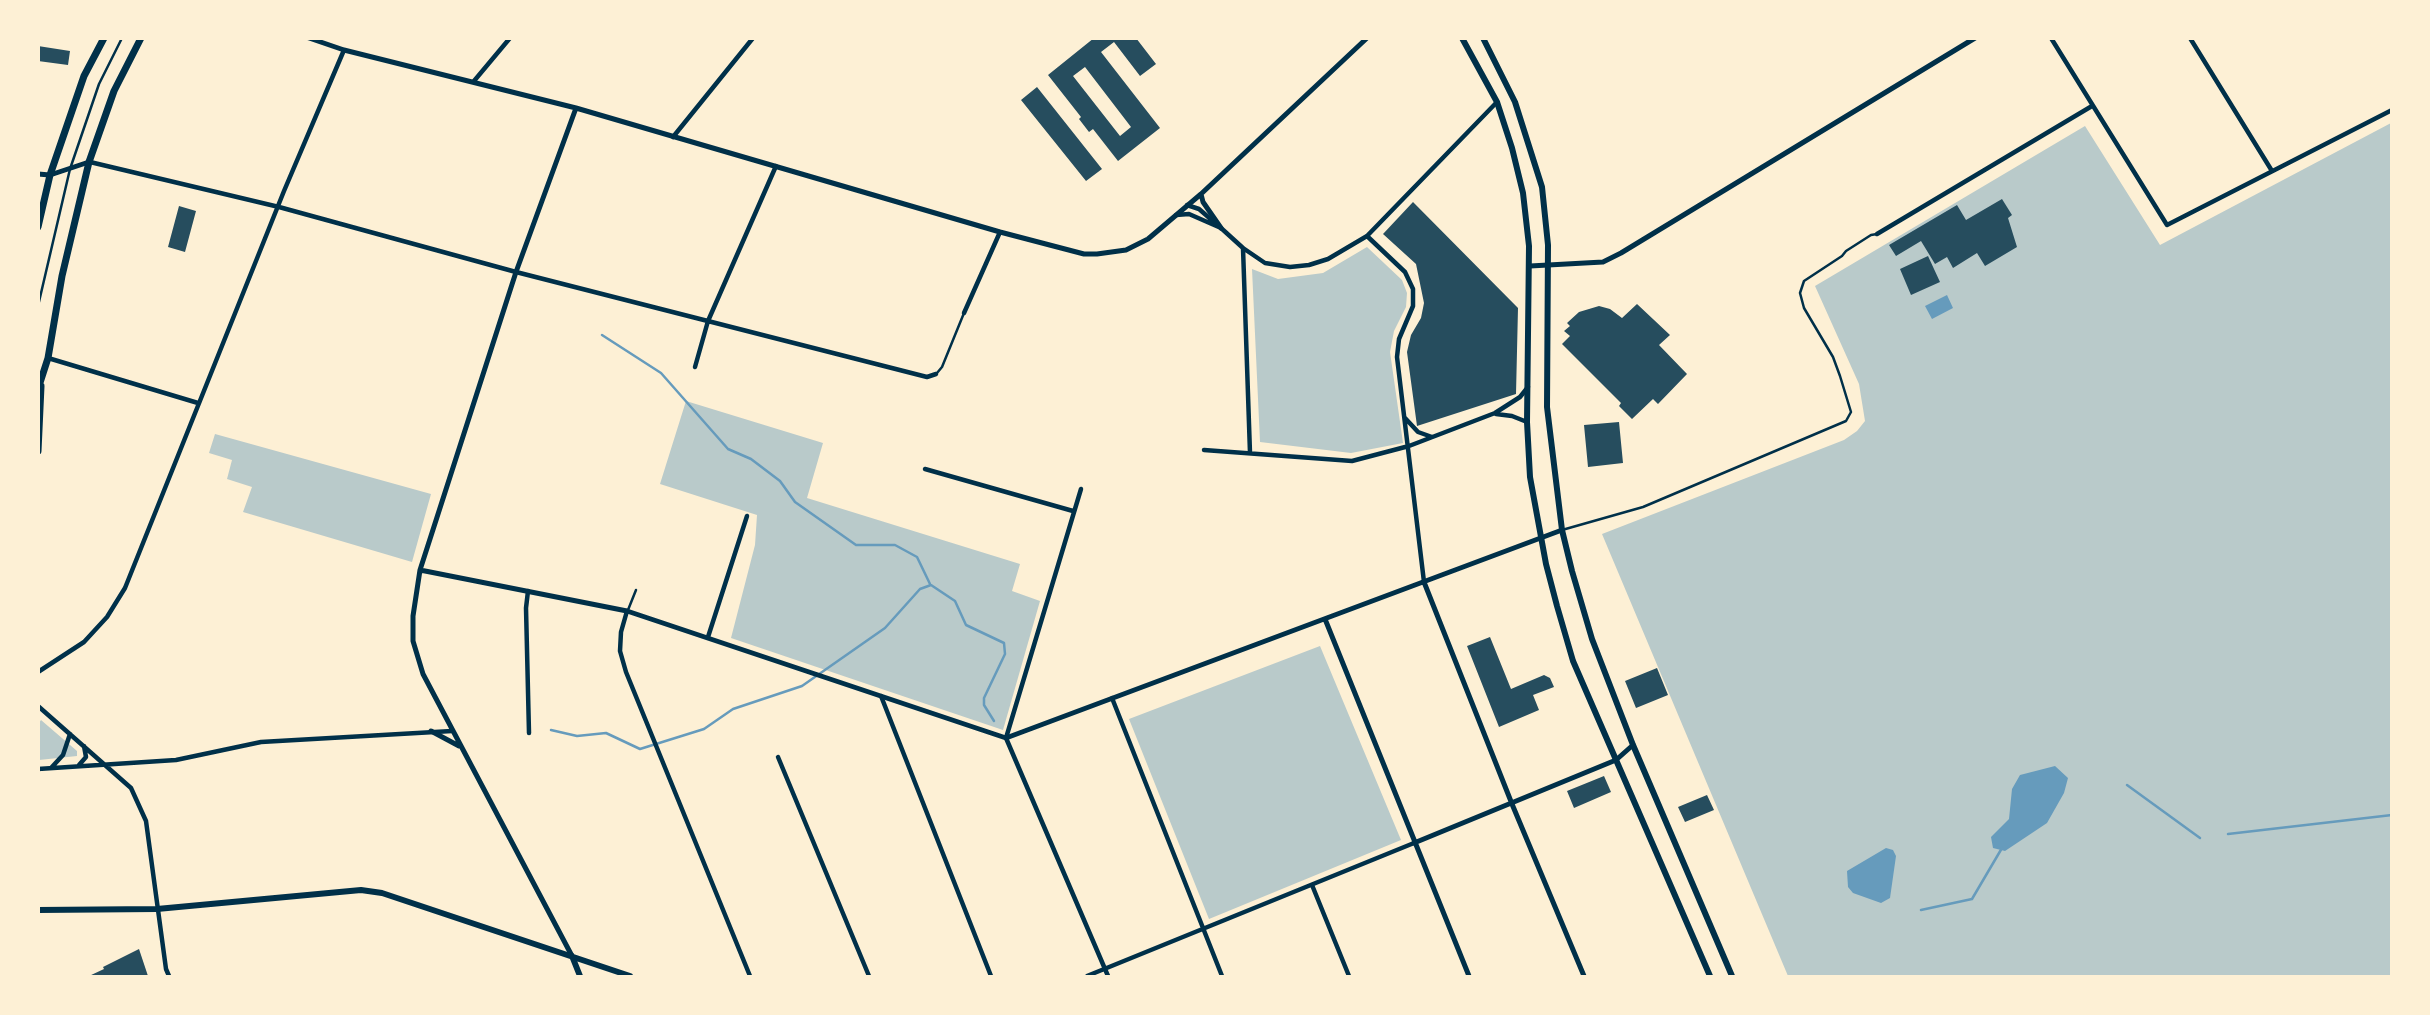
<!DOCTYPE html>
<html>
<head>
<meta charset="utf-8">
<style>
  body { margin:0 }
  #map { position:relative; width:2430px; height:1015px; overflow:hidden; background:#fdf0d5; font-family:"Sofia Sans Condensed",sans-serif }
  canvas { display:block }
  .frame { position:absolute; inset:0; border:40px solid #fdf0d5; pointer-events:none }
</style>
</head>
<body>
<div id="map">
<canvas width="2430" height="1015"></canvas>
<div class="frame"></div>
</div>
<script>
const g = document.querySelector('canvas').getContext('2d');
g.lineJoin = 'round';
function paint(path, color) { g.fillStyle = color; g.fill(path, 'evenodd'); }
const shape = rows => new Path2D(rows.map(r => 'M' + r).join(''));
function trace(path, color, width, dash) { g.strokeStyle = color; g.lineWidth = width; g.lineCap = dash ? 'butt' : 'round'; g.setLineDash(dash || []); g.stroke(path); }
paint(shape([
  [2391,123,2391,976,1788,976,1602,534,1844,440,1857,431,1865,421,1859,384,1815,286,2085,126,2160,245],
  [1367,247,1402,280,1407,293,1406,307,1394,331,1390,352,1403,443,1351,453,1260,442,1252,269,1278,279,1323,273],
  [686,401,823,443,807,498,1020,564,1012,591,1040,601,1003,730,731,638,755,545,757,515,660,484],
  [215,434,431,494,412,562,243,512,252,487,227,479,232,460,209,453],
  [1320,646,1401,840,1209,919,1129,719],
  [41,720,77,751,77,756,39,760,39,723]
]), '#b9caca');
paint(shape([
  [1947,295,1953,308,1932,319,1925,306],
  [2055,766,2068,778,2064,793,2047,823,2005,851,1993,848,1991,837,2009,819,2012,789,2020,775],
  [1886,848,1893,850,1896,856,1890,898,1881,903,1853,893,1848,887,1847,871]
]), '#669bbc');
trace(shape([
  [602,335,661,373,728,449,751,459,780,481,795,502,856,545,895,545,917,557,930,584],
  [551,730,577,736,606,733,640,749,704,729,733,709,802,686,885,628,920,589,931,585,955,601,966,625,1004,643,1005,654,984,698,984,705,994,721],
  [2127,785,2200,838],
  [2228,834,2392,815],
  [1921,910,1972,899,2002,848]
]), '#669bbc', 2.5);
paint(shape([
  [1094,38,1136,38,1156,64,1140,76,1114,42,1101,52,1160,128,1118,161,1093,129,1089,132,1079,119,1081,117,1048,75],
  [1085,67,1131,127,1120,136,1073,76],
  [38,46,70,51,68,65,38,61],
  [1037,87,1102,169,1086,181,1021,100],
  [2002,199,2012,215,2008,218,2017,247,1985,266,1977,253,1953,268,1947,257,1935,264,1921,241,1896,256,1889,245,1957,205,1966,220],
  [1413,202,1518,308,1516,394,1417,426,1407,352,1411,335,1421,318,1424,303,1416,264,1383,234],
  [179,206,196,211,185,252,168,247],
  [1928,256,1940,282,1911,295,1900,269],
  [1637,304,1670,335,1659,345,1687,374,1658,404,1653,399,1632,419,1619,406,1621,403,1562,344,1570,336,1564,331,1570,326,1567,323,1579,312,1599,306,1610,309,1622,318],
  [1619,422,1623,463,1588,467,1584,425],
  [1490,637,1511,689,1544,675,1550,678,1554,687,1533,695,1539,710,1499,727,1467,646],
  [1657,668,1668,695,1636,708,1625,681],
  [1604,776,1611,792,1574,808,1567,791],
  [1707,795,1714,810,1685,822,1678,807],
  [139,949,148,976,89,976,104,969,103,967]
]), '#264d5e');
trace(shape([
  [38,306,70,169,99,84,122,38],
  [937,373,942,367,964,313],
  [1562,530,1643,507,1846,421,1851,412,1840,376,1833,357,1804,308,1800,293,1804,281,1842,256,1846,251,1871,235,1877,234],
  [628,610,636,590]
]), '#003049', 2.5);
trace(shape([
  [2051,38,2167,225,2392,110],
  [2190,38,2272,171],
  [474,81,510,38],
  [673,137,753,38],
  [90,162,279,207,516,272,927,377,936,374],
  [1187,205,1199,209,1214,222],
  [1176,215,1189,214,1221,228],
  [1221,228,1243,248,1265,263,1290,267,1309,265,1328,259,1367,236,1497,102],
  [1877,234,2092,106],
  [1367,236,1405,272,1413,289,1413,306,1399,339,1397,357,1424,582],
  [1243,248,1250,453],
  [964,313,1000,232],
  [48,358,198,403],
  [695,367,708,321,776,166],
  [1496,414,1512,416,1527,422],
  [1405,418,1418,432,1432,437],
  [1204,450,1352,461,1409,446,1495,413,1520,397,1528,387],
  [925,469,1073,511],
  [1081,489,1006,738,1108,976],
  [528,591,526,608,529,733],
  [627,611,621,632,620,651,626,672,750,976],
  [708,637,747,516],
  [38,672,84,642,107,617,125,588,284,191,344,50],
  [881,696,991,976],
  [1112,698,1222,976],
  [38,706,131,788,146,821,166,969,169,976],
  [778,757,869,976],
  [79,765,86,757,84,746],
  [51,768,63,755,70,734],
  [38,769,176,760,261,742,452,731],
  [1312,885,1349,976],
  [1087,976,1414,843]
]), '#003049', 4.5);
trace(shape([
  [309,38,344,50,576,108,1000,232,1084,254,1097,254,1126,250,1148,239,1201,194,1367,38],
  [38,174,50,175,89,162],
  [1201,194,1203,202,1221,228],
  [1530,266,1603,262,1621,253,1975,38],
  [420,570,627,611,1006,738,1562,530],
  [1424,582,1512,804,1584,976],
  [1325,619,1469,976],
  [431,731,459,746],
  [1414,843,1616,760,1633,745],
  [572,956,423,674,413,641,413,616,420,570,516,272,576,108]
]), '#003049', 5);
trace(shape([
  [1462,38,1497,102,1512,148,1523,193,1529,246,1527,422,1530,477,1546,564,1557,606,1573,661,1710,976],
  [1483,38,1515,102,1542,187,1548,245,1547,407,1562,530,1572,571,1592,639,1633,745,1732,976],
  [38,910,157,909,361,890,382,893,630,976],
  [572,956,580,976]
]), '#003049', 6);
trace(shape([
  [38,227,50,175,84,76,104,38],
  [38,389,48,358,62,276,89,162,114,91,141,38],
  [38,451,41,386]
]), '#003049', 7);
</script>
</body>
</html>
